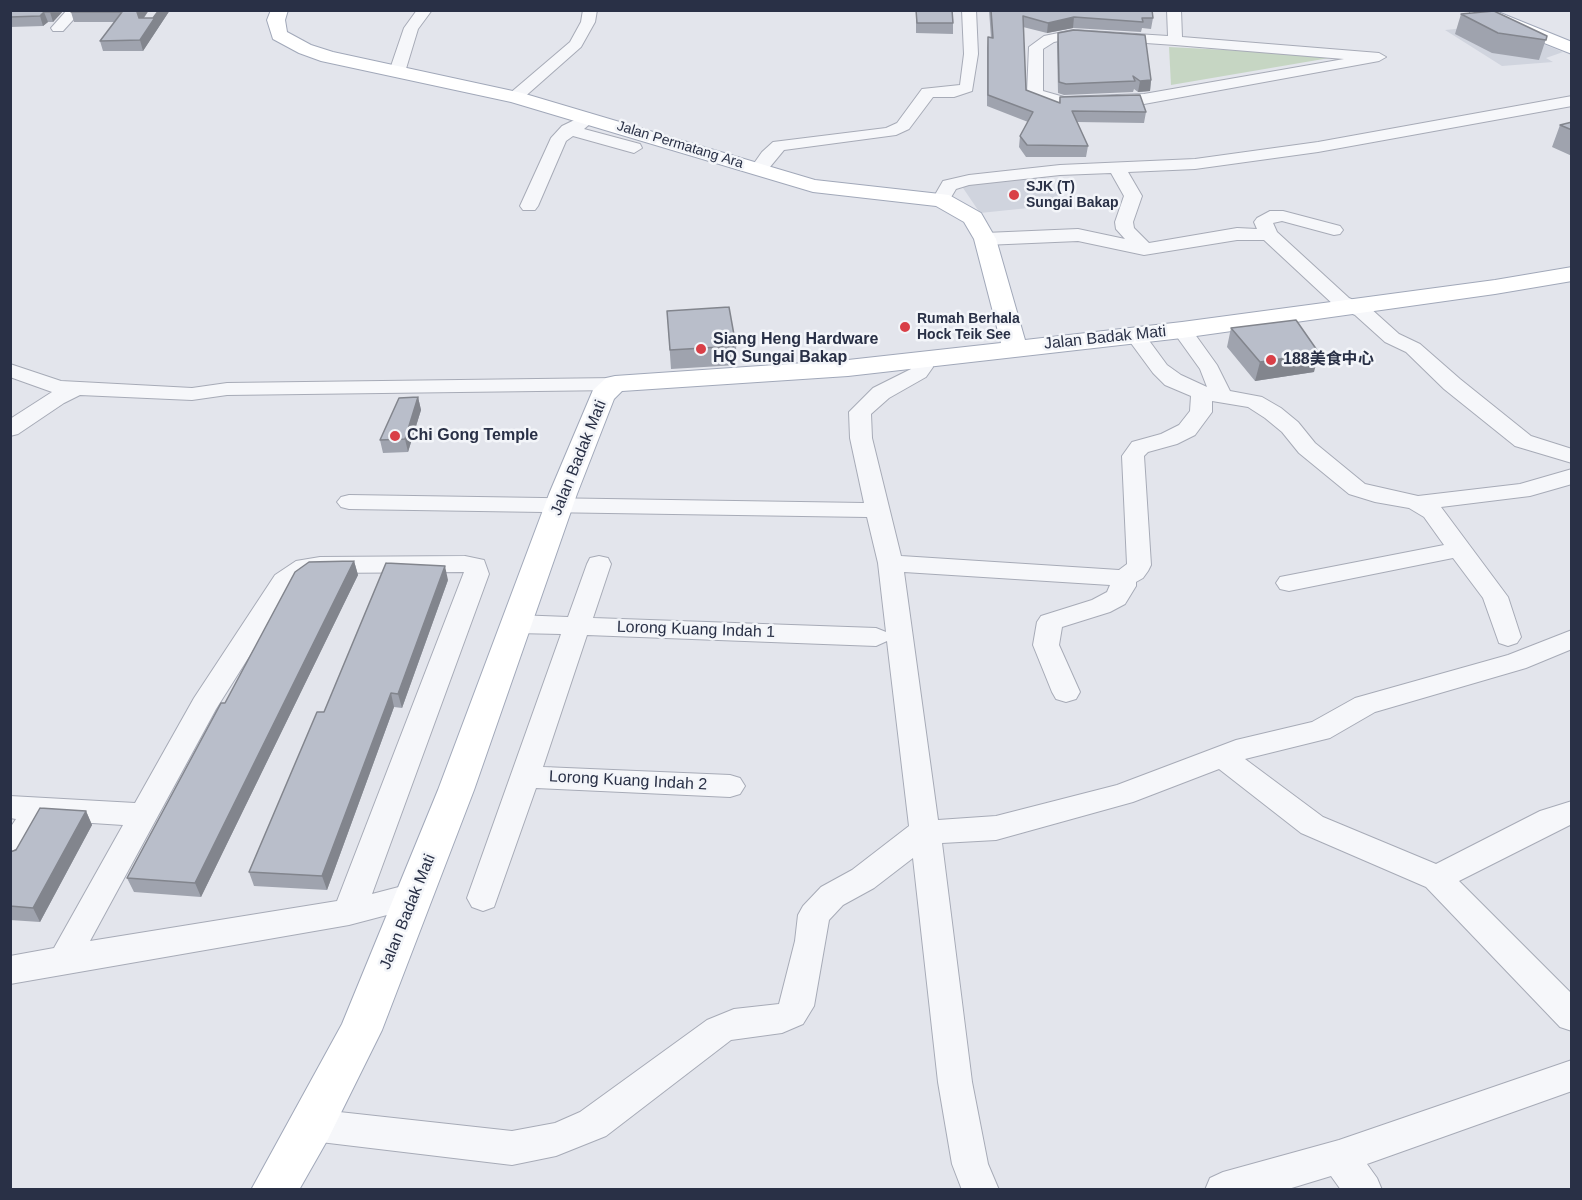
<!DOCTYPE html>
<html>
<head>
<meta charset="utf-8">
<style>
  body { margin:0 }
  #map { position:relative; width:1582px; height:1200px; overflow:hidden; background:#e3e5ec; font-family:Arial,sans-serif }
  canvas { display:block }
  .frame { position:absolute; inset:0; border:12px solid #293046; pointer-events:none }
</style>
</head>
<body>
<div id="map">
<canvas width="1582" height="1200"></canvas>
<div class="frame"></div>
</div>
<script>
const g = document.querySelector('canvas').getContext('2d');
g.lineJoin = 'round';
function paint(path, color) { g.fillStyle = color; g.fill(path, 'evenodd'); }
const shape = rows => new Path2D(rows.map(r => 'M' + r).join(''));
function trace(path, color, width, dash) { g.strokeStyle = color; g.lineWidth = width; g.lineCap = dash ? 'butt' : 'round'; g.setLineDash(dash || []); g.stroke(path); }
function write(font, color, halo, rows, align = 'center') {
  g.font = font + ' Arial,"Noto Sans SC",sans-serif'; g.lineWidth = 5; g.setLineDash([]); g.textBaseline = 'middle'; g.strokeStyle = halo; g.fillStyle = color; for (const [text, x, y, turn = 0] of rows) {
    g.save(); g.translate(x, y); g.rotate((+turn || 0) * Math.PI / 180); g.textAlign = isNaN(turn) ? turn : align; if (halo) g.strokeText(text, 0, 0); g.fillText(text, 0, 0); g.restore();
  }
}
paint(shape([
  [1495,25,1563,52,1546,58,1553,62,1502,66,1445,30],
  [1045,177,1067,204,980,213,961,185]
]), '#d0d4de');
paint(shape([
  [1169,47,1341,56,1171,85]
]), '#c6d6c3');
const minor = shape([
  [67,10,82,10,63,31,53,31,51,28,67,10],
  [417,10,432,10,418,29,405,72,402,75,392,75,389,72,404,28,417,10],
  [583,10,597,10,595,22,581,47,521,100,509,100,507,97,509,94,570,42,581,22,583,10],
  [962,10,976,10,978,54,972,91,954,97,933,97,909,129,896,135,784,150,765,173,753,173,750,169,762,152,773,142,886,128,897,123,922,89,960,85,964,54,962,10],
  [1167,10,1181,10,1182,37,1379,53,1386,57,1379,61,1144,104,1064,107,1043,102,1027,93,1029,47,1044,36,1073,30,1168,36,1167,10],
  [1073,38,1175,45,1344,59,1144,94,1064,97,1043,91,1043,49,1054,42,1073,38],
  [1572,96,1572,106,1318,152,1195,169,1128,172,1142,196,1133,222,1134,228,1149,243,1237,228,1257,229,1254,222,1257,218,1270,211,1283,211,1340,226,1343,230,1340,234,1334,235,1282,221,1273,223,1277,232,1349,298,1369,307,1399,334,1420,344,1460,379,1531,436,1572,449,1572,463,1515,446,1444,389,1406,352,1385,342,1355,315,1335,306,1264,240,1237,240,1144,255,1078,241,985,245,978,243,976,239,978,235,985,233,1078,229,1125,239,1116,229,1115,222,1124,196,1111,173,1060,175,969,185,956,189,947,204,941,205,935,204,932,200,943,181,969,175,1060,165,1195,159,1318,142,1572,96],
  [589,113,597,118,584,129,640,144,642,148,634,153,573,136,566,141,538,206,535,210,523,210,520,206,551,138,562,126,589,113],
  [1182,324,1189,326,1217,365,1230,391,1262,397,1281,408,1298,422,1315,443,1365,484,1418,496,1520,484,1572,469,1572,484,1530,496,1441,507,1508,597,1521,637,1517,643,1508,646,1499,643,1483,598,1453,558,1289,591,1280,589,1276,583,1280,577,1444,545,1424,517,1409,508,1375,502,1349,494,1299,453,1282,432,1265,418,1248,407,1212,401,1212,412,1195,435,1177,444,1148,452,1144,456,1151,565,1148,571,1143,578,1136,582,1136,586,1125,604,1110,612,1062,627,1059,645,1080,692,1076,699,1066,702,1056,699,1052,692,1033,645,1037,622,1041,616,1092,600,1107,592,1110,585,904,572,938,820,996,816,1117,785,1236,740,1312,722,1355,698,1508,655,1572,630,1572,649,1526,668,1375,712,1330,738,1245,759,1323,817,1436,864,1540,811,1572,801,1572,824,1459,881,1572,994,1572,1031,1560,1027,1426,887,1301,833,1219,769,1133,802,996,840,942,843,972,1082,988,1164,999,1190,962,1190,952,1164,938,1082,913,858,874,888,843,905,829,920,814,1006,803,1024,782,1033,731,1040,606,1136,556,1156,512,1165,312,1141,299,1137,294,1125,299,1113,312,1109,512,1131,555,1123,580,1112,707,1020,734,1009,779,1004,795,941,798,915,803,906,821,887,852,870,909,826,887,641,876,646,587,635,543,767,730,775,740,778,745,786,740,794,730,797,536,788,494,907,483,911,472,907,467,898,561,634,516,633,507,630,503,624,507,618,516,615,568,617,587,564,590,558,599,556,608,558,611,564,593,618,876,628,886,632,878,563,867,517,349,509,341,507,337,502,341,497,349,495,864,503,850,438,849,412,873,388,911,369,912,359,915,355,922,353,929,355,932,359,933,367,926,377,889,398,871,414,872,438,901,556,1119,570,1127,564,1122,456,1132,442,1161,434,1179,425,1190,411,1191,396,1165,385,1153,373,1125,335,1128,331,1135,329,1142,331,1167,365,1181,375,1207,387,1200,369,1172,330,1175,326,1182,324],
  [10,364,61,381,192,388,227,383,615,378,623,379,626,384,623,389,615,390,227,395,192,400,80,395,64,403,18,434,10,436,10,419,52,392,10,377,10,364],
  [465,556,484,560,489,574,372,894,414,883,425,887,430,896,425,905,349,925,10,984,10,956,54,948,123,825,46,820,21,863,10,867,10,828,16,819,10,818,10,796,135,803,194,698,275,575,296,561,320,557,465,556],
  [464,572,337,901,90,941,216,709,293,587,312,574,320,573,464,572],
  [1572,1060,1572,1091,1367,1164,1377,1178,1382,1190,1341,1190,1331,1176,1285,1190,1205,1190,1210,1178,1223,1172,1339,1140,1572,1060]
]);
const major = shape([
  [271,10,288,10,285,20,287,32,311,45,333,52,522,93,815,180,949,195,981,213,996,239,1025,340,1182,322,1495,280,1572,267,1572,281,1495,294,1182,338,848,376,622,391,614,399,577,494,474,790,382,1030,328,1139,299,1190,251,1190,342,1024,438,790,549,494,593,390,606,378,615,376,848,360,1001,343,974,239,964,222,936,206,813,192,511,102,321,61,299,53,273,39,267,20,271,10],
  [1469,10,1493,10,1572,42,1572,54,1471,14,1469,10]
]);
trace(minor, '#a7abb7', 2);
trace(major, '#a1a8b9', 2);
paint(minor, '#f6f7fa');
paint(major, '#fff');
paint(shape([
  [10,10,64,10,53,22,48,22,43,26,10,27],
  [72,10,149,10,144,18,153,18,160,10,170,10,143,51,103,51,100,41,115,22,74,22,71,12],
  [916,10,952,10,953,23,953,34,916,33],
  [989,10,1152,10,1153,18,1151,29,1142,28,1141,32,1073,28,1047,33,1023,27,1026,90,1059,103,1060,97,1146,112,1144,123,1077,122,1088,146,1086,157,1026,157,1019,147,1020,136,1028,122,987,106,987,48,988,37,991,38],
  [1461,14,1547,36,1539,60,1492,53,1455,34],
  [1058,33,1151,80,1150,91,1138,92,1134,89,1133,92,1064,95,1058,93,1057,44],
  [1572,122,1572,156,1552,147,1560,125],
  [667,311,736,346,737,365,671,369],
  [1231,328,1314,372,1255,381,1227,347],
  [418,397,421,410,408,452,383,453,380,440],
  [354,561,358,575,201,897,134,892,127,878,225,703],
  [448,580,402,708,394,707,327,890,254,886,249,872,324,712],
  [86,811,92,825,40,922,10,920,10,852]
]), '#9fa3ae');
paint(shape([
  [51,10,64,10,53,22,50,12],
  [139,10,149,10,140,23,137,12],
  [160,10,170,10,143,51,140,40],
  [44,12,48,22,43,26,40,16],
  [1074,17,1073,28,1047,33,1048,23],
  [1151,80,1150,91,1138,92,1140,81],
  [1319,353,1314,372,1255,381,1260,362],
  [418,397,421,410,408,452,405,439],
  [354,561,358,575,201,897,195,883],
  [445,566,448,580,402,708,398,694],
  [391,693,394,707,327,890,322,876],
  [86,811,92,825,40,922,33,908]
]), '#82858d');
const building = shape([
  [10,10,51,10,50,12,44,12,40,16,10,17,10,10],
  [72,10,139,10,137,12,139,18,153,18,159,10,160,10,140,40,100,41,122,12,71,12,72,10],
  [916,10,952,10,953,23,917,23,916,10],
  [991,10,1152,10,1153,18,1142,18,1143,22,1074,17,1048,23,1023,16,1026,90,1060,103,1060,97,1140,95,1146,112,1072,111,1088,146,1027,145,1020,136,1033,112,988,95,988,37,993,38,991,10],
  [1494,11,1547,36,1546,40,1498,33,1461,14,1494,11],
  [1074,30,1145,35,1151,80,1140,81,1133,76,1135,81,1066,84,1059,82,1058,33,1074,30],
  [1572,122,1572,130,1560,125,1572,122],
  [729,307,736,346,670,350,667,311,729,307],
  [1296,320,1319,353,1260,362,1231,328,1296,320],
  [418,397,405,439,380,440,399,398,418,397],
  [354,561,195,883,127,878,221,703,225,703,295,572,309,562,354,561],
  [386,563,445,566,398,694,391,693,322,876,249,872,317,712,324,712,386,563],
  [40,808,86,811,33,908,10,906,10,852,16,850,40,808]
]);
paint(building, '#b9beca');
trace(building, '#82858d', 1.5);
for (const [x, y, r, color] of [
  [1014,195,6,"#d93f47"],
  [905,327,6,"#d93f47"],
  [701,349,6,"#d93f47"],
  [1271,360,6,"#d93f47"],
  [395,436,6,"#d93f47"]
]) { const dot = new Path2D(); dot.arc(x, y, r, 0, 2 * Math.PI); g.fillStyle = color; g.fill(dot); trace(dot, '#f3f5f9', 2); }
write('14px', '#293046', '#f3f5f9', [
  ["Jalan Permatang Ara",680,145,17]
]);
write('bold 14px', '#293046', '#f3f5f9', [
  ["SJK (T)",1026,187],
  ["Sungai Bakap",1026,203],
  ["Rumah Berhala",917,319],
  ["Hock Teik See",917,335]
], 'left');
write('16px', '#293046', '#f3f5f9', [
  ["Jalan Badak Mati",1105,338,-6],
  ["Jalan Badak Mati",579,458,-68],
  ["Lorong Kuang Indah 1",696,630,2],
  ["Lorong Kuang Indah 2",628,781,3],
  ["Jalan Badak Mati",408,912,-68]
]);
write('bold 16px', '#293046', '#f3f5f9', [
  ["Siang Heng Hardware",713,340],
  ["HQ Sungai Bakap",713,358],
  ["188美食中心",1283,360],
  ["Chi Gong Temple",407,436]
], 'left');
</script>
</body>
</html>
